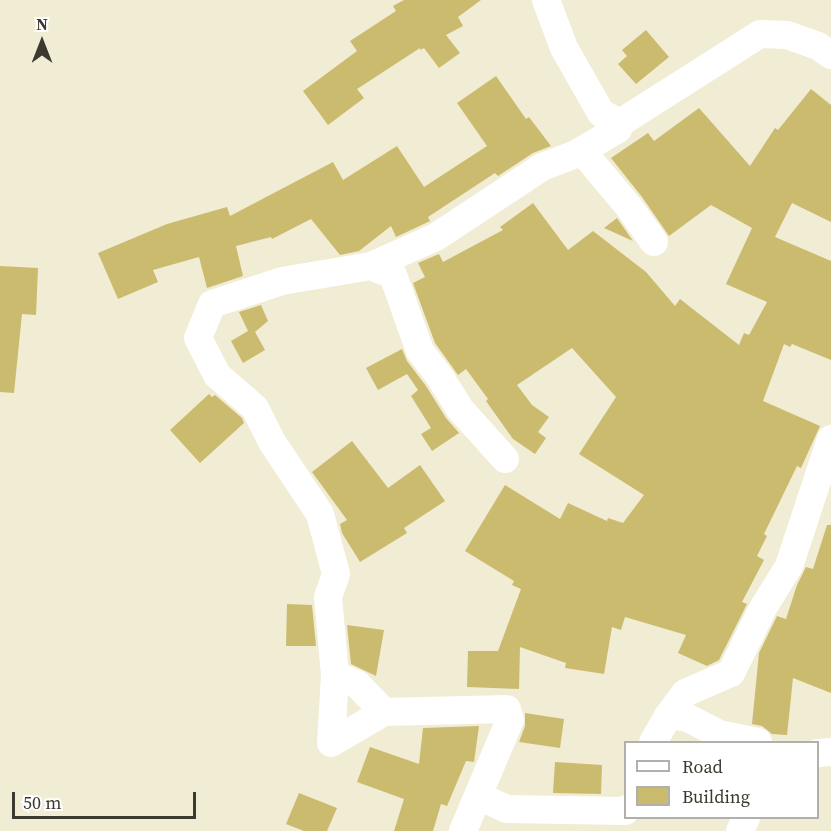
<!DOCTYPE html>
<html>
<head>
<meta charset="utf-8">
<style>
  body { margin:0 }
  #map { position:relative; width:831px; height:831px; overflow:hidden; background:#f1ecd4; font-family:"Source Serif 4",serif }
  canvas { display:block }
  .legend { position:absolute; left:624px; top:741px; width:195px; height:78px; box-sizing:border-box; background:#fff; border:2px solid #b1b0ac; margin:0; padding:8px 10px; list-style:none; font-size:18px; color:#3c3a30 }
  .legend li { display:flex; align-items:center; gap:12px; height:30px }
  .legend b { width:30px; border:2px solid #b1b0ac }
  .north { position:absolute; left:12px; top:12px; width:60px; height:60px; -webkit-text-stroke:4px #fff; paint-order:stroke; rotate:0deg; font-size:16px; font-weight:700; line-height:24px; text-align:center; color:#3c3a30 }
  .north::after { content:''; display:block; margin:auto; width:21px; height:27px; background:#3c3a30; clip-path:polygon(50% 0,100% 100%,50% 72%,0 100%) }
  .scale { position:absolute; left:12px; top:792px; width:184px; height:27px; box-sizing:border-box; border:3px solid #3c3a30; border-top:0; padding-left:8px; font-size:18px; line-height:21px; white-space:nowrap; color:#3c3a30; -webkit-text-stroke:4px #fff; paint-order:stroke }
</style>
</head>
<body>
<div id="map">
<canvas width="831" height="831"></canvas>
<ul class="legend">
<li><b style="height:8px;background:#fff"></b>Road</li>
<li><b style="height:16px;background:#cbbb6f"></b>Building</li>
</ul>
<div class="north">N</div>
<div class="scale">50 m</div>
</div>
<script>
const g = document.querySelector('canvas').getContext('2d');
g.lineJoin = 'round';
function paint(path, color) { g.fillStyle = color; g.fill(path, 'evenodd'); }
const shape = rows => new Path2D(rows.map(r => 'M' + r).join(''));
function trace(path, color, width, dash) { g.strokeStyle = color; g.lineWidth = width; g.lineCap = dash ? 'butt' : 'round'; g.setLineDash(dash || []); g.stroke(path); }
paint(shape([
  [404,0,481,0,458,17,463,26,446,35,460,53,439,68,424,48,420,50,420,48,357,89,364,98,328,125,303,91,357,51,350,41,396,11,393,6],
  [646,30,669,57,636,84,618,64,627,56,622,50],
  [496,76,526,119,529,117,551,146,533,153,498,176,495,173,428,217,430,221,428,222,396,237,391,226,359,251,340,255,311,219,272,239,271,237,236,246,243,276,207,288,199,257,153,270,158,282,118,299,98,253,167,224,227,207,230,216,333,162,343,180,397,146,424,187,487,146,457,103],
  [811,89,831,105,831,222,792,203,775,237,831,261,831,360,792,344,790,347,784,344,763,401,820,426,801,468,797,466,764,534,767,536,757,556,764,560,742,602,747,604,719,660,707,666,678,653,686,635,625,617,621,630,612,627,604,674,565,668,566,663,520,647,519,689,467,687,468,651,498,651,521,589,512,585,514,581,465,551,505,485,560,519,568,503,607,521,608,518,623,523,644,495,579,454,616,397,572,348,517,385,532,405,549,417,538,432,546,438,535,454,513,439,486,401,488,399,466,369,458,375,435,343,413,283,425,277,418,263,439,254,443,262,503,230,500,227,533,203,568,250,593,231,646,272,675,306,680,299,739,345,744,333,749,335,767,302,726,284,752,228,711,205,669,236,642,197,611,158,648,133,654,141,699,108,750,166,775,128,778,130],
  [617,218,633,241,604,228],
  [0,266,38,268,36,315,22,314,14,393,0,392],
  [261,305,268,321,255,332,265,350,243,363,231,341,248,331,239,312],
  [402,349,407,361,426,386,446,418,459,433,432,451,421,434,431,428,411,396,418,390,407,374,378,390,366,368],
  [209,394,212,397,215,395,242,418,244,423,200,463,170,430],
  [352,441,388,488,420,465,445,501,404,528,407,533,360,562,342,533,340,524,347,520,312,472],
  [827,525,831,525,831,693,793,678,787,735,772,734,762,726,752,724,759,653,777,616,786,619,797,585,806,567,813,569],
  [287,604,312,605,316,646,286,646],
  [347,625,384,630,376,676,351,664],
  [525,713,564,719,560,748,519,742,525,726],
  [479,726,474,762,466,761,447,806,441,804,433,831,394,831,404,799,357,782,370,747,419,764,423,728],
  [555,762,602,765,601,794,553,793],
  [299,793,337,808,327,831,304,831,286,824]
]), '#cbbb6f');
trace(shape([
  [620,123,760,34,787,35,818,46,831,55],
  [582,151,629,207,654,242],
  [371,266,436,237,542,167,576,154,618,129,620,123,601,113,564,48,546,0],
  [335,675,357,684,384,712],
  [668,716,686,717,719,734,758,742],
  [653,742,668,716,685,693,731,673,763,608,789,566,831,439],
  [818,753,831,752],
  [478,796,507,809,625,811,626,809],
  [463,831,510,720,507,709,384,712,331,743,335,675,328,597,336,574,320,514,272,442,255,408,217,375,198,338,212,304,282,281,371,266,393,275,420,351,440,377,460,409,505,459],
  [740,831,746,818]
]), '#fff', 28);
</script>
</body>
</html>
